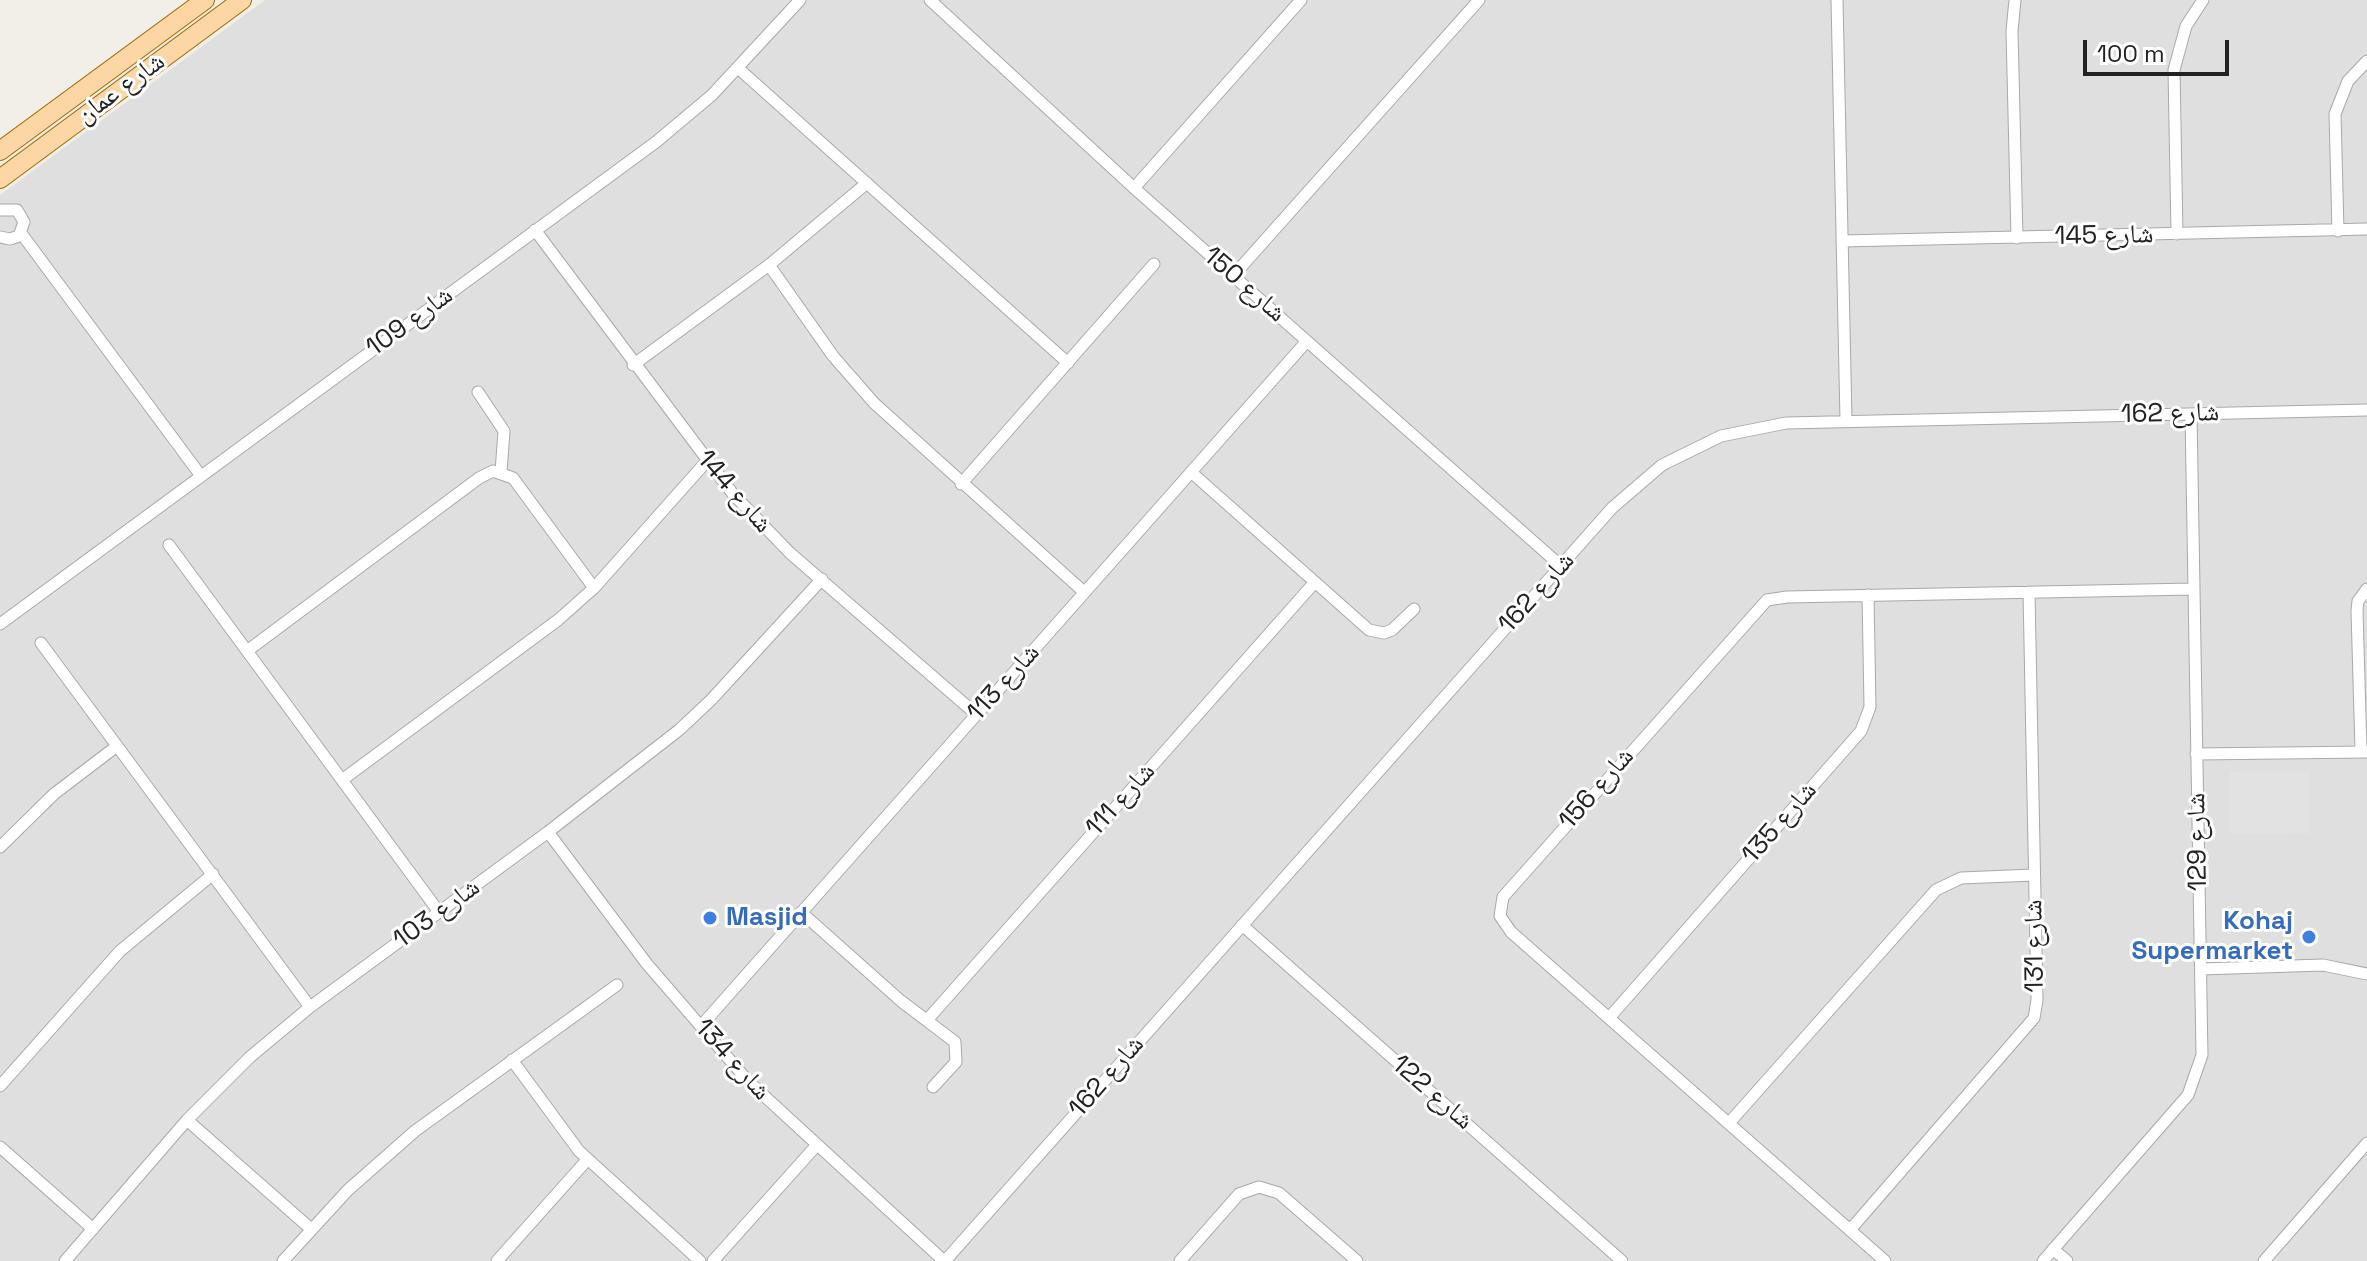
<!DOCTYPE html>
<html>
<head>
<meta charset="utf-8">
<style>
  body { margin:0 }
  #map { position:relative; width:2367px; height:1261px; overflow:hidden; background:#f2efe9; font-family:"Space Grotesk",sans-serif }
  canvas { display:block }
  .scale { position:absolute; left:2083px; top:40px; width:146px; height:36px; box-sizing:border-box; border:4px solid #222; border-top:0; padding-left:10px; font-size:24px; line-height:28px; white-space:nowrap; color:#222; -webkit-text-stroke:6px #fff; paint-order:stroke }
</style>
</head>
<body>
<div id="map">
<canvas width="2367" height="1261"></canvas>
<div class="scale">100 m</div>
</div>
<script>
const g = document.querySelector('canvas').getContext('2d');
g.lineJoin = 'round';
function paint(path, color) { g.fillStyle = color; g.fill(path, 'evenodd'); }
const shape = rows => new Path2D(rows.map(r => 'M' + r).join(''));
function trace(path, color, width, dash) { g.strokeStyle = color; g.lineWidth = width; g.lineCap = dash ? 'butt' : 'round'; g.setLineDash(dash || []); g.stroke(path); }
function write(font, color, halo, rows, align = 'center') {
  g.font = font + ' "Space Grotesk","Noto Naskh Arabic",sans-serif'; g.lineWidth = 6; g.setLineDash([]); g.textBaseline = 'middle'; g.strokeStyle = halo; g.fillStyle = color; for (const [text, x, y, turn = 0] of rows) {
    g.save(); g.translate(x, y); g.rotate((+turn || 0) * Math.PI / 180); g.textAlign = isNaN(turn) ? turn : align; if (halo) g.strokeText(text, 0, 0); g.fillText(text, 0, 0); g.restore();
  }
}
paint(shape([
  [265,0,2367,0,2367,1261,0,1261,0,195]
]), '#e0dfdf');
paint(shape([
  [2309,771,2310,833,2230,834,2230,772]
]), '#e2e2e2');
const street = shape([
  [930,0,1134,188,1561,566],
  [1837,0,1846,420],
  [2015,0,2012,31,2017,238],
  [739,69,1068,363],
  [1134,188,1301,0],
  [0,210,17,210,24,222,19,236,10,239,0,237],
  [535,230,733,494,790,553,976,714],
  [2338,231,2335,114,2348,81,2367,61],
  [21,233,201,476],
  [2177,234,2174,70,2186,26,2203,0],
  [1842,241,2367,229],
  [769,265,833,356,874,403,1084,592],
  [1233,276,1479,0],
  [633,365,769,265,867,183],
  [478,392,504,431,501,472],
  [1191,472,1369,630,1384,633,1392,630,1414,609],
  [961,484,1154,264],
  [169,545,439,912],
  [0,624,656,142,712,95,800,0],
  [41,643,310,1007],
  [247,651,479,478,493,471,513,478,594,588],
  [2361,750,2357,611,2358,601,2367,589],
  [2196,754,2367,752],
  [342,780,558,620,594,588,706,462],
  [548,832,647,964,748,1081,944,1261],
  [0,847,54,794,117,746],
  [801,912,901,1001,955,1042,956,1062,933,1087],
  [1242,925,1622,1261],
  [2201,969,2323,965,2367,974],
  [1609,1018,1861,731,1870,707,1868,595],
  [928,1019,1315,582],
  [701,1026,1307,341],
  [512,1060,579,1151,700,1261],
  [0,1086,120,951,213,874],
  [187,1120,311,1229],
  [1729,1123,1936,890,1961,878,2034,875],
  [0,1147,93,1229],
  [1850,1230,2034,1018,2037,1000,2029,592],
  [2053,1249,2067,1261],
  [65,1261,187,1120,250,1057,310,1007,548,832,679,730,711,700,822,579],
  [283,1261,348,1190,415,1131,617,985],
  [497,1261,587,1160],
  [713,1261,816,1146],
  [945,1261,1612,508,1662,465,1721,436,1786,423,2367,410],
  [1180,1261,1239,1194,1259,1187,1279,1193,1357,1261],
  [1885,1261,1511,932,1500,916,1503,897,1767,600,1787,597,2193,589],
  [2043,1261,2188,1095,2202,1055,2191,414],
  [2264,1261,2367,1143]
]);
const primary = shape([
  [0,151,205,0],
  [0,179,242,0]
]);
trace(street, '#a9a9a9', 13);
trace(primary, '#a06b00', 20);
trace(street, '#fff', 11);
trace(primary, '#fcd6a4', 18);
for (const [x, y, r, color] of [
  [710,918,8,"#3f7fe0"],
  [2309,937,8,"#3f7fe0"]
]) { const dot = new Path2D(); dot.arc(x, y, r, 0, 2 * Math.PI); g.fillStyle = color; g.fill(dot); trace(dot, '#fff', 3); }
write('26px', '#222', '#fff', [
  ["شارع عمان",121,89,-36],
  ["شارع 145",2104,236,-1],
  ["شارع 150",1244,285,41],
  ["شارع 109",410,322,-36],
  ["شارع 162",2170,414,-1],
  ["شارع 144",734,492,49],
  ["شارع 162",1537,593,-48],
  ["شارع 113",1004,683,-48],
  ["شارع 156",1597,789,-49],
  ["شارع 111",1121,800,-48],
  ["شارع 135",1780,823,-49],
  ["شارع 129",2198,842,-91],
  ["شارع 103",437,914,-36],
  ["شارع 131",2035,946,-91],
  ["شارع 134",732,1060,48],
  ["شارع 162",1107,1077,-49],
  ["شارع 122",1432,1093,41]
]);
write('bold 26px', '#366cbe', '#fff', [
  ["Masjid",726,918],
  ["Kohaj",2293,922,"right"],
  ["Supermarket",2293,952,"right"]
], 'left');
</script>
</body>
</html>
